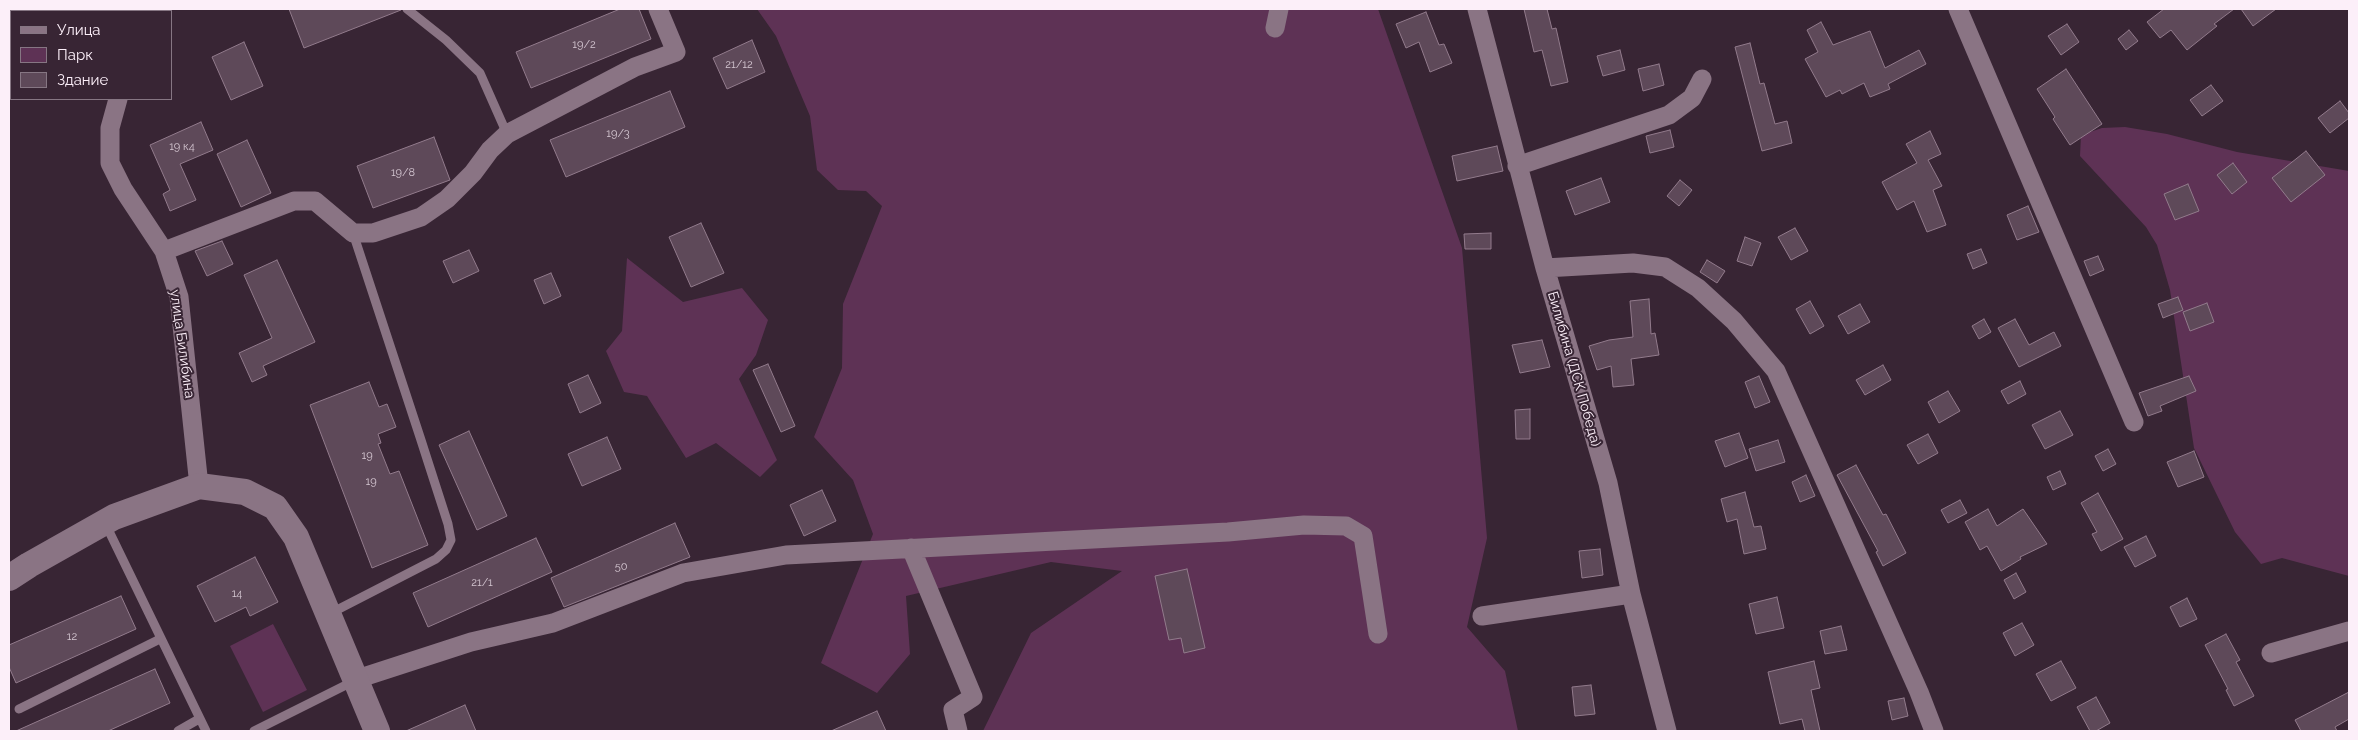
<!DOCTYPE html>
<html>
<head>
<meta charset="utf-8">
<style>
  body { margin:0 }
  #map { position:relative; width:2358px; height:740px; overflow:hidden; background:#382534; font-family:Raleway,sans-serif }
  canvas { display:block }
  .frame { position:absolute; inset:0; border:10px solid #fceff9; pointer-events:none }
  .legend { position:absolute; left:10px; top:10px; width:162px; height:90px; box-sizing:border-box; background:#382534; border:1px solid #867683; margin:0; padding:6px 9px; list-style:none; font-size:15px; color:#fceff9 }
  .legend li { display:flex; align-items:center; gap:10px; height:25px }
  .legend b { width:25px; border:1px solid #867683 }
</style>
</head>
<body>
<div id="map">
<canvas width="2358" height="740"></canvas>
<div class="frame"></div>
<ul class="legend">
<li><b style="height:6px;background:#8a7484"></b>Улица</li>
<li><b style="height:14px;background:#5e3255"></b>Парк</li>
<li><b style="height:14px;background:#5e4959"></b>Здание</li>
</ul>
</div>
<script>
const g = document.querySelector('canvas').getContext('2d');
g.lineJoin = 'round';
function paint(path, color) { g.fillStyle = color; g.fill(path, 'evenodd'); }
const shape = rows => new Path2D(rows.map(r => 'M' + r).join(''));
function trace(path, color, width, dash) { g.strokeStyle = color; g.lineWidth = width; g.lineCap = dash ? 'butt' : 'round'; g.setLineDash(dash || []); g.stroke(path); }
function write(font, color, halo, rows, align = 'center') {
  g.font = font + ' Raleway,sans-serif'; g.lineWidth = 4; g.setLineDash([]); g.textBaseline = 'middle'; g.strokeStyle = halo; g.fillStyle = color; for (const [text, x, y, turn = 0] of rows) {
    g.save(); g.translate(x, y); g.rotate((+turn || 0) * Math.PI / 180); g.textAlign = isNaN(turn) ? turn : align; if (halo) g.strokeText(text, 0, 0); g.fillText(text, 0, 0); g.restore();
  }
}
paint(shape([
  [757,9,1378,9,1462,248,1487,538,1467,627,1505,671,1518,731,983,731,1031,633,1122,571,1051,562,906,596,910,654,877,693,821,663,873,534,853,480,814,437,842,368,843,304,882,206,866,191,838,190,817,170,810,116,776,36],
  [2125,127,2167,134,2237,152,2349,171,2349,576,2282,558,2261,564,2235,532,2194,448,2170,290,2157,245,2146,227,2080,156,2081,135,2102,128],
  [627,258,683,302,742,288,768,320,756,355,739,379,777,460,760,477,716,443,686,458,647,396,624,392,606,351,622,331],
  [273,624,307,690,263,712,230,646]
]), '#5e3255');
const building = shape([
  [289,9,401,9,401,10,304,48,289,9],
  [620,9,639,9,651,39,531,88,516,52,620,9],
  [1524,9,1547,9,1552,29,1556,28,1568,82,1551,86,1542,50,1534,52,1524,9],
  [2164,9,2234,9,2214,24,2217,26,2187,50,2171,30,2160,38,2147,22,2164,9],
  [2241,9,2276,9,2253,26,2241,9],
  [1426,12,1439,45,1444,44,1452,63,1430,72,1419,42,1406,48,1396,24,1426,12],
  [1821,22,1833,45,1870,31,1885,68,1919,50,1926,64,1888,84,1890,89,1870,97,1864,83,1842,94,1840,90,1826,97,1805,59,1818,52,1807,30,1821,22],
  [2067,24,2079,42,2061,55,2048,36,2067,24],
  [2129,30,2138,41,2126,50,2118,39,2129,30],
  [752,40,765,72,727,89,713,58,752,40],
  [244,42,263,86,231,100,212,57,244,42],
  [1750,43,1760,84,1764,83,1775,124,1787,121,1792,143,1762,151,1735,47,1750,43],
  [1620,50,1625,70,1603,76,1597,56,1620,50],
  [1659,64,1664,85,1643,91,1638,69,1659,64],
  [2066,69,2102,124,2070,145,2053,119,2055,117,2037,89,2066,69],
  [2211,85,2223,101,2202,116,2190,100,2211,85],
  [670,91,685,127,566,177,550,140,670,91],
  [2340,101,2349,113,2349,118,2330,133,2318,118,2340,101],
  [201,122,213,150,180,164,196,200,170,211,163,194,170,190,150,145,201,122],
  [1670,130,1674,147,1650,153,1646,136,1670,130],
  [1930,131,1941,154,1928,160,1942,186,1933,190,1946,225,1927,232,1914,201,1897,210,1882,182,1917,163,1906,144,1930,131],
  [434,137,450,180,373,208,357,166,434,137],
  [247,140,271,193,241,207,217,154,247,140],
  [1497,146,1503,171,1457,181,1452,156,1497,146],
  [2306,151,2325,175,2291,202,2272,178,2306,151],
  [2233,163,2247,182,2232,194,2217,175,2233,163],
  [1601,178,1610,202,1575,215,1566,191,1601,178],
  [1680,180,1692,190,1679,206,1667,196,1680,180],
  [2188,184,2199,211,2175,220,2164,194,2188,184],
  [2028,206,2039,232,2017,240,2007,215,2028,206],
  [701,223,724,273,691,287,669,237,701,223],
  [1795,228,1808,251,1791,260,1778,237,1795,228],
  [1491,233,1491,249,1465,249,1464,234,1491,233],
  [1745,237,1761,243,1752,266,1737,261,1745,237],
  [222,241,233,264,207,276,195,251,222,241],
  [1981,249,1987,263,1973,269,1967,254,1981,249],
  [469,250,479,271,453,283,443,261,469,250],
  [2098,256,2104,270,2090,276,2084,261,2098,256],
  [277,260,315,342,263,366,267,375,252,382,239,353,272,338,244,275,277,260],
  [1707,260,1725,271,1717,283,1700,272,1707,260],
  [551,273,561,296,544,304,534,280,551,273],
  [2178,297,2183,310,2163,318,2158,304,2178,297],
  [1649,299,1651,334,1655,333,1659,355,1631,359,1634,385,1613,387,1611,366,1597,370,1589,346,1609,340,1633,337,1630,301,1649,299],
  [1810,301,1824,326,1810,334,1796,309,1810,301],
  [2207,303,2214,322,2190,331,2183,312,2207,303],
  [1860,304,1870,322,1848,334,1838,316,1860,304],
  [1984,319,1991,332,1979,339,1972,326,1984,319],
  [2015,319,2029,345,2054,332,2061,346,2019,367,1998,328,2015,319],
  [1542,340,1550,367,1520,373,1512,345,1542,340],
  [768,364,795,426,781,432,753,370,768,364],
  [1883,365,1891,380,1865,395,1856,380,1883,365],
  [588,375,601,403,580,413,568,384,588,375],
  [1759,376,1770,402,1755,408,1745,382,1759,376],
  [2189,376,2196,391,2160,406,2162,411,2148,416,2139,393,2189,376],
  [2020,381,2026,394,2008,404,2001,391,2020,381],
  [369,382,379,407,387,404,396,427,378,434,381,443,378,444,390,474,399,471,428,545,372,568,310,405,369,382],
  [1948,391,1960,411,1939,423,1928,402,1948,391],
  [1530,409,1530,439,1516,439,1515,410,1530,409],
  [2060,411,2073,435,2045,449,2032,425,2060,411],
  [469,431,507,516,477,530,439,445,469,431],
  [1739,433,1748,458,1725,467,1715,441,1739,433],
  [1928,434,1938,453,1918,464,1907,445,1928,434],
  [607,437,621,469,582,486,568,454,607,437],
  [1778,440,1785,462,1756,471,1749,449,1778,440],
  [2108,449,2116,464,2103,471,2095,456,2108,449],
  [2194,451,2204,477,2178,487,2167,462,2194,451],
  [1856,465,1883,515,1886,514,1906,553,1883,566,1876,552,1878,551,1837,475,1856,465],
  [2060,471,2066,484,2053,490,2047,477,2060,471],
  [1806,475,1815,496,1800,502,1792,482,1806,475],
  [822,490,836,521,804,536,790,505,822,490],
  [1745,492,1754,527,1761,526,1766,549,1744,554,1737,519,1727,522,1721,499,1745,492],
  [2098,493,2123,539,2101,551,2092,534,2097,532,2081,503,2098,493],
  [1960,500,1967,513,1948,523,1941,510,1960,500],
  [1988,509,1997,526,2023,509,2047,544,2020,557,2021,559,2001,571,1987,546,1980,550,1965,522,1988,509],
  [675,523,690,557,564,607,551,578,675,523],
  [2146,536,2156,556,2135,567,2124,547,2146,536],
  [536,538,552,572,428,627,413,593,536,538],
  [1600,549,1603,575,1582,578,1579,551,1600,549],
  [255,557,278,602,250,616,246,607,215,622,197,586,255,557],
  [1187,569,1205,648,1184,653,1181,638,1169,640,1155,576,1187,569],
  [2016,573,2026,592,2014,599,2004,580,2016,573],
  [121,596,136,629,16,683,9,667,9,645,121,596],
  [1777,597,1784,628,1756,634,1749,604,1777,597],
  [2187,598,2197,619,2180,627,2170,607,2187,598],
  [2022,623,2034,645,2015,656,2003,633,2022,623],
  [1841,626,1847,650,1825,654,1820,631,1841,626],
  [2226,634,2240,660,2236,662,2254,696,2234,706,2226,690,2228,689,2205,645,2226,634],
  [1814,661,1820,688,1811,690,1820,731,1805,731,1802,719,1780,724,1768,672,1814,661],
  [2061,661,2076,688,2051,701,2036,674,2061,661],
  [155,669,170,703,108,731,16,731,155,669],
  [1591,685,1595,714,1575,716,1572,687,1591,685],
  [2349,692,2349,719,2335,727,2337,731,2301,731,2295,720,2349,692],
  [2096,697,2110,723,2096,731,2090,731,2077,707,2096,697],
  [1904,698,1908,716,1892,720,1888,701,1904,698],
  [465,705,476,731,406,731,465,705],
  [877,711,886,731,831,731,877,711]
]);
paint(building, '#5e4959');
trace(building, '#927b8c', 1);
trace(shape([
  [407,9,446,40,480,73,507,134],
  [106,525,206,731],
  [331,613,436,559,446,550,451,540,448,524,420,437,353,233],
  [19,709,160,639],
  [178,731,199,719],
  [254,731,354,681]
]), '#8a7484', 9);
trace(shape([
  [1477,9,1545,268,1608,483,1631,594,1667,731],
  [1958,9,2134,422],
  [137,11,138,9],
  [1275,28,1279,9],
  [118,99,110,128,110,163,123,189,164,251,179,297,199,486],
  [1517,166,1669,115,1692,98,1702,79],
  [164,251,294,201,315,201,353,233,373,233,421,217,447,199,473,173,490,150,507,134,635,67,676,52,658,9],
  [1545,268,1633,263,1665,267,1698,288,1734,321,1776,371,1919,692,1934,731],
  [911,548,973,697,953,710,958,731],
  [1482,616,1631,594],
  [2271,653,2349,631],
  [357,679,471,642,553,623,683,573,786,555,1228,532,1304,525,1346,526,1363,536,1378,634]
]), '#8a7484', 19);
trace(shape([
  [9,578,29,565,114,517,199,486,245,492,275,507,296,537,377,731]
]), '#8a7484', 26);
write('11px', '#d4c6d1', null, [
  ["19/2",584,45],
  ["21/12",739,65],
  ["19/3",618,134],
  ["19 к4",182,147],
  ["19/8",403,173],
  ["19",367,456],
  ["19",371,482],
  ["50",621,567],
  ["21/1",482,583],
  ["14",237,594],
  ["12",72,637]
]);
write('14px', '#fceff9', '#382534', [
  ["улица Билибина",182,344,82],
  ["Билибина (ДСК Победа)",1574,369,74]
]);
</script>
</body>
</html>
